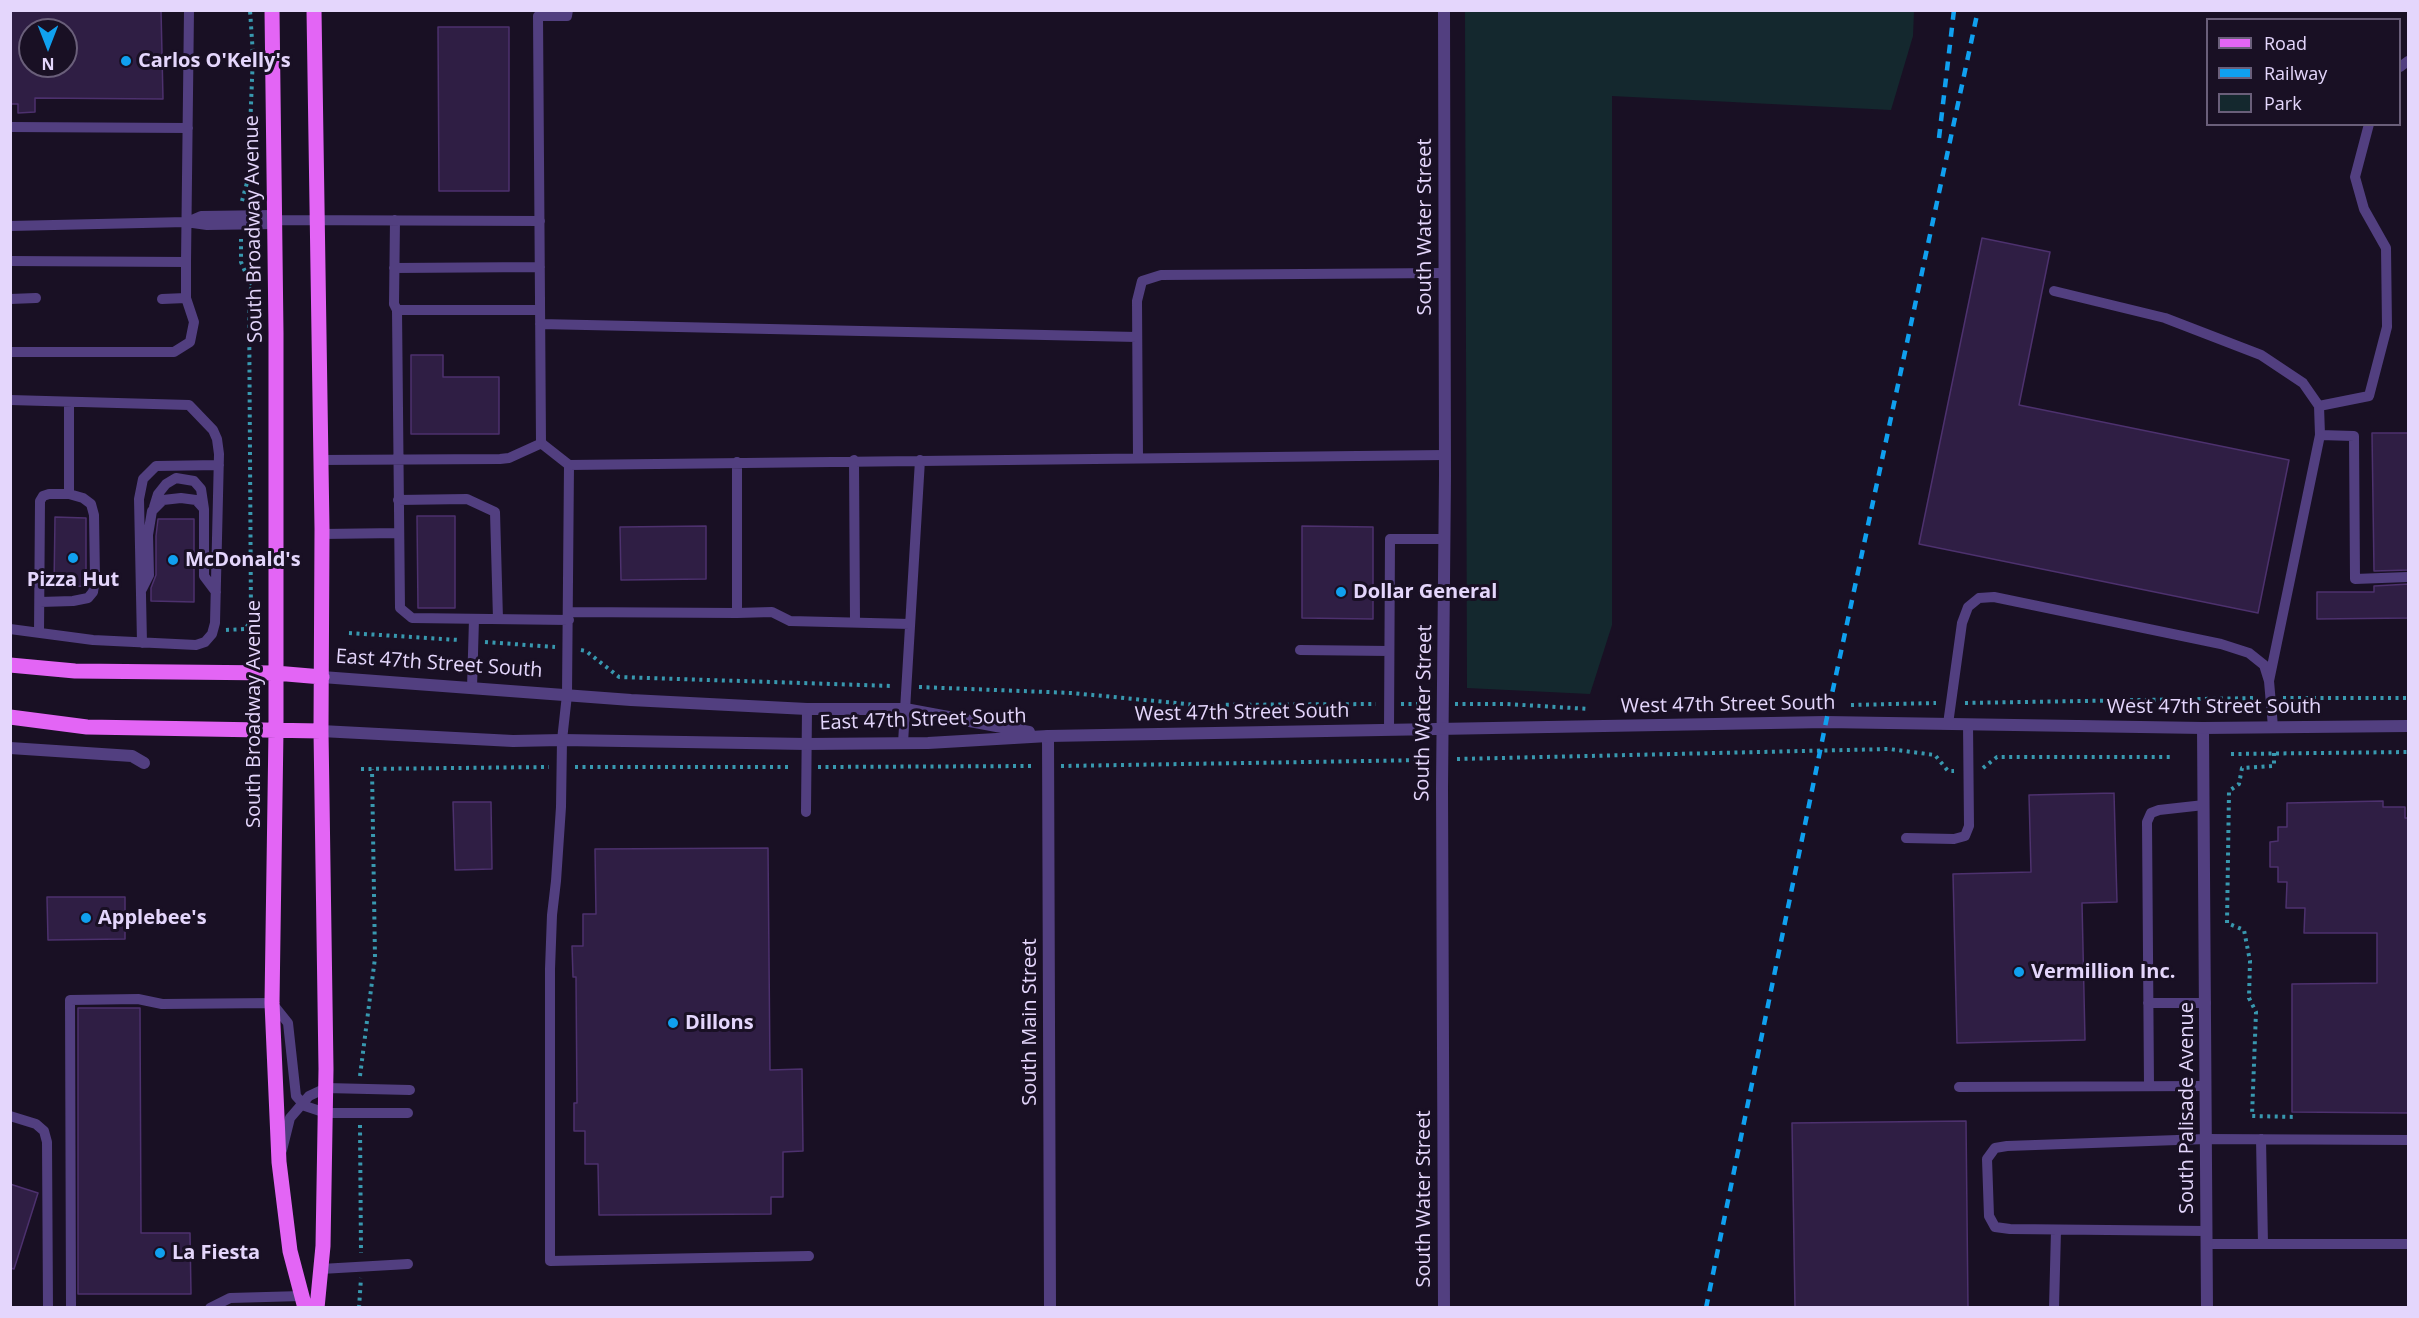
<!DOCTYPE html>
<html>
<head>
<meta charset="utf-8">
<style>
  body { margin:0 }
  #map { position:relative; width:2419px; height:1318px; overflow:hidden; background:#191024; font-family:"Open Sans",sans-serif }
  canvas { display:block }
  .frame { position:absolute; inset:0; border:12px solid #e4d6fc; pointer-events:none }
  .legend { position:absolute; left:2206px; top:18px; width:195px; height:108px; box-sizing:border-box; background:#191024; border:2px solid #6a5f7a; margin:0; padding:8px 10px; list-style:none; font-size:18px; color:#e4d6fc }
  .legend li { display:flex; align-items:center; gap:12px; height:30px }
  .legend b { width:30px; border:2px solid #6a5f7a }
  .north { position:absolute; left:18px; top:18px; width:60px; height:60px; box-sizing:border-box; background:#191024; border:2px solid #6a5f7a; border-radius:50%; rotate:180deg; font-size:16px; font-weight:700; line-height:24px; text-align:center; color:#e4d6fc }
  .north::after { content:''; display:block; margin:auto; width:21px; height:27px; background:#10a0ef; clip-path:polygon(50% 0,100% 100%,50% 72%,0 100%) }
</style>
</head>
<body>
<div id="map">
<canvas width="2419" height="1318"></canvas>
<div class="frame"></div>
<ul class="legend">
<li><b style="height:8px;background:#e365f5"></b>Road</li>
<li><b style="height:8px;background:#10a0ef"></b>Railway</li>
<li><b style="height:16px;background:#14282e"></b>Park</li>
</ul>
<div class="north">N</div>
</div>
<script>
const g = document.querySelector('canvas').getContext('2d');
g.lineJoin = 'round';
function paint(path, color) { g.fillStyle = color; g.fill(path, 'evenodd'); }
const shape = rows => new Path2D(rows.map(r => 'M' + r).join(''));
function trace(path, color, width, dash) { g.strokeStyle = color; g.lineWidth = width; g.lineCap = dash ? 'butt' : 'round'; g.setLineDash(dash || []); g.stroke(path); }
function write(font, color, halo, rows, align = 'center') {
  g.font = font + ' "Open Sans",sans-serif'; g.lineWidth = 6; g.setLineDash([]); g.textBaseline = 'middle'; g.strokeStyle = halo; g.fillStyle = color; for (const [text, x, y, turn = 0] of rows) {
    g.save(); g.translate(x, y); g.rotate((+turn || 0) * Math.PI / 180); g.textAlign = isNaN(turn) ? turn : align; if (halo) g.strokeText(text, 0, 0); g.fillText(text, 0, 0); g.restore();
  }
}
paint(shape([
  [1465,11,1914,11,1913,36,1891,110,1612,96,1612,625,1590,694,1467,688]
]), '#14282e');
const building = shape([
  [10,10,161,10,163,99,35,98,35,112,18,113,18,104,10,104,10,10],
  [30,30,66,30,66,66,30,66,30,30],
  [438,27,509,27,509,191,439,191,438,27],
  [1982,238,2050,252,2019,405,2289,460,2258,613,1919,544,1982,238],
  [411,355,443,355,443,377,499,377,499,434,411,434,411,355],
  [2372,433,2409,433,2409,570,2374,571,2372,433],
  [417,516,455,516,455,608,418,608,417,516],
  [55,517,86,518,86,586,54,587,55,517],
  [158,519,194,519,194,602,151,601,151,588,156,575,156,536,158,519],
  [706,526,706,579,621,580,620,527,706,526],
  [1302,526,1373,527,1373,619,1302,618,1302,526],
  [2409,584,2409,618,2317,619,2317,592,2374,592,2374,586,2409,584],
  [2114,793,2117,902,2082,903,2085,1040,1957,1043,1953,874,2031,872,2029,795,2114,793],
  [2383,801,2383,807,2405,807,2405,818,2409,818,2409,1113,2292,1112,2292,984,2377,983,2377,933,2304,933,2305,908,2286,908,2287,882,2278,882,2278,867,2270,867,2270,842,2278,841,2278,827,2287,827,2287,803,2383,801],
  [453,802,491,802,492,869,455,870,453,802],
  [768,848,770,1070,802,1069,803,1151,783,1152,783,1197,771,1197,771,1214,599,1215,598,1164,585,1164,585,1131,574,1131,574,1103,577,1103,576,977,573,977,572,946,583,946,583,914,596,914,595,849,768,848],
  [47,897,125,897,125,939,48,940,47,897],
  [78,1008,140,1008,141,1233,190,1233,191,1294,78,1294,78,1008],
  [1966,1121,1968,1308,1795,1308,1792,1123,1966,1121],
  [10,1184,38,1193,14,1269,10,1268,10,1184]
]);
paint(building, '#2f1e44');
trace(building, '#4d316e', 1.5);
trace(shape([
  [242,201,248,179,253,55,250,10],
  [226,630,246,629,251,618,249,293,253,285,249,281,241,262,241,239],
  [349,633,459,640],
  [485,642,555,647],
  [581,650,586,651,619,677,893,686],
  [919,687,1072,693,1197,705,1376,704],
  [2283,698,2408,698],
  [1965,703,2257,698],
  [1401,704,1430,704],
  [1455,704,1507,704,1589,709],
  [1851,705,1936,703],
  [2274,753,2274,766,2242,768,2239,784,2229,791,2227,923,2244,930,2250,961,2249,998,2256,1012,2252,1116,2297,1117],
  [2231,754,2408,752],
  [1457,759,1889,749,1935,755,1948,771,1954,771],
  [1061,766,1428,760],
  [575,767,792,767],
  [818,767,1035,766],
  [1983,768,1997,757,2170,757],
  [361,769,549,767],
  [360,1076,375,958,372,769],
  [360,1125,361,1253],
  [359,1308,361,1278]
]), '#3898af', 4, [3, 4.5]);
trace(shape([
  [568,10,567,16,538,16,541,443,569,465,1445,455],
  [2400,67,2408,61],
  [10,127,188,128],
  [275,220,540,221],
  [395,220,394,304,397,310,540,310],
  [187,222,201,216,275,215],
  [10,226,186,222,207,225,275,224],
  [10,261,186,262],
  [394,268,540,267],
  [2054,291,2165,318,2261,355,2303,383,2319,406,2320,435,2269,681],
  [10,299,36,298],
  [162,299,186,298],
  [397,310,400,608,412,618,569,620],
  [540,324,1137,337],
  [10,352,174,352,190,342,194,322,186,298,186,262,189,10],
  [10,400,189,405,213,430,217,439,219,454,215,623,212,634,205,642,196,645,93,640,10,629],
  [2319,406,2369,396,2387,327,2386,248,2364,209,2355,177,2369,124],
  [2320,435,2354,436,2355,579,2408,577],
  [1138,458,1137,301,1142,281,1161,275,1445,273],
  [320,460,500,459,509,458,542,443],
  [854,460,855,622],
  [569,465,567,695,562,740,561,807,556,881,552,915,550,969,550,1261,809,1256],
  [398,500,467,499,495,512,498,619],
  [154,507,158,494,166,484,176,478,194,481,201,489,204,509],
  [322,534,399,533],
  [142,589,149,575,148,535,152,511,163,500,181,498,196,500,204,509,204,576,216,592],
  [40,602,73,601,88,598,93,592,95,579,94,515,91,504,83,498,69,494],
  [569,612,737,613,737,462],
  [737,613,772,612,790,621,910,624],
  [39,633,40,501,43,496,49,494,69,494,69,403],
  [142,643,139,499,143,479,156,466,219,465],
  [1300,650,1389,651],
  [472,688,474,619],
  [1948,724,1962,623,1968,607,1979,598,1994,597,2221,644,2249,653,2264,665,2269,681,2273,727],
  [1389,729,1390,539,1445,539],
  [903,743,920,460],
  [806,812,807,709],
  [1906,838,1954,839,1965,836,1969,826,1968,724],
  [2148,1003,2206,1003],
  [2149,1086,2147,822,2151,813,2159,810,2204,805],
  [1959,1087,2206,1086],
  [10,1116,36,1124,44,1131,47,1142,48,1308],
  [2261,1139,2263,1244],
  [282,1150,290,1118,309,1096,326,1088,410,1090],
  [2206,1231,2010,1229,1995,1227,1989,1216,1987,1159,1995,1148,2007,1146,2206,1139,2408,1140],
  [2207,1244,2408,1244],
  [321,1269,408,1264],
  [71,1308,70,1000,138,999,162,1004,272,1003,288,1023,296,1096,305,1106,326,1113,408,1113],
  [210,1308,230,1298,302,1296],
  [2054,1308,2056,1230]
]), '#523f80', 10);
trace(shape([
  [2203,728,2207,1308],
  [1048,736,1050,1308],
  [10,748,132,756,144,763],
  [1444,1308,1442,788,1445,475,1444,10]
]), '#523f80', 12);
trace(shape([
  [322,677,631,700,807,709,905,709,1029,732],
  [321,731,513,741,562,740,807,744,928,743,1048,736,1826,722,2203,728,2408,726]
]), '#523f80', 12);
trace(shape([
  [272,10,276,333,276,730,272,1003,279,1162,290,1251,305,1308],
  [314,10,322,529,321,731,326,1069,323,1246,317,1308],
  [10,665,75,671,275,673,322,677],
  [10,717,87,727,321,731]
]), '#e365f5', 15);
trace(shape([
  [1939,138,1954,10],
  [1706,1308,1826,722,1978,10]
]), '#10a0ef', 4.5, [9, 8]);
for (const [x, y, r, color] of [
  [126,61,6,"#10a0ef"],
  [73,558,6,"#10a0ef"],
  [173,560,6,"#10a0ef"],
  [1341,592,6,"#10a0ef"],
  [86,918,6,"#10a0ef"],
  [2019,972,6,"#10a0ef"],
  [673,1023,6,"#10a0ef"],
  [160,1253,6,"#10a0ef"]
]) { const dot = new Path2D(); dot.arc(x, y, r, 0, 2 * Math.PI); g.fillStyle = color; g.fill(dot); trace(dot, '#191024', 2); }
write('bold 20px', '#e4d6fc', '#191024', [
  ["Carlos O'Kelly's",138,61],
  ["McDonald's",185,560],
  ["Pizza Hut",73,580,"center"],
  ["Dollar General",1353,592],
  ["Applebee's",98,918],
  ["Vermillion Inc.",2031,972],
  ["Dillons",685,1023],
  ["La Fiesta",172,1253]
], 'left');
write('20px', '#e4d6fc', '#191024', [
  ["South Water Street",1425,227,-90],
  ["South Broadway Avenue",254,229,-91],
  ["East 47th Street South",439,664,4],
  ["West 47th Street South",1728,705,-1],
  ["West 47th Street South",2214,707],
  ["West 47th Street South",1242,713,-1],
  ["South Water Street",1424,713,-89],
  ["South Broadway Avenue",254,714,-90],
  ["East 47th Street South",923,720,-2],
  ["South Main Street",1030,1022,-90],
  ["South Palisade Avenue",2187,1108,-90],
  ["South Water Street",1424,1199,-90]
]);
</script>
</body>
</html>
